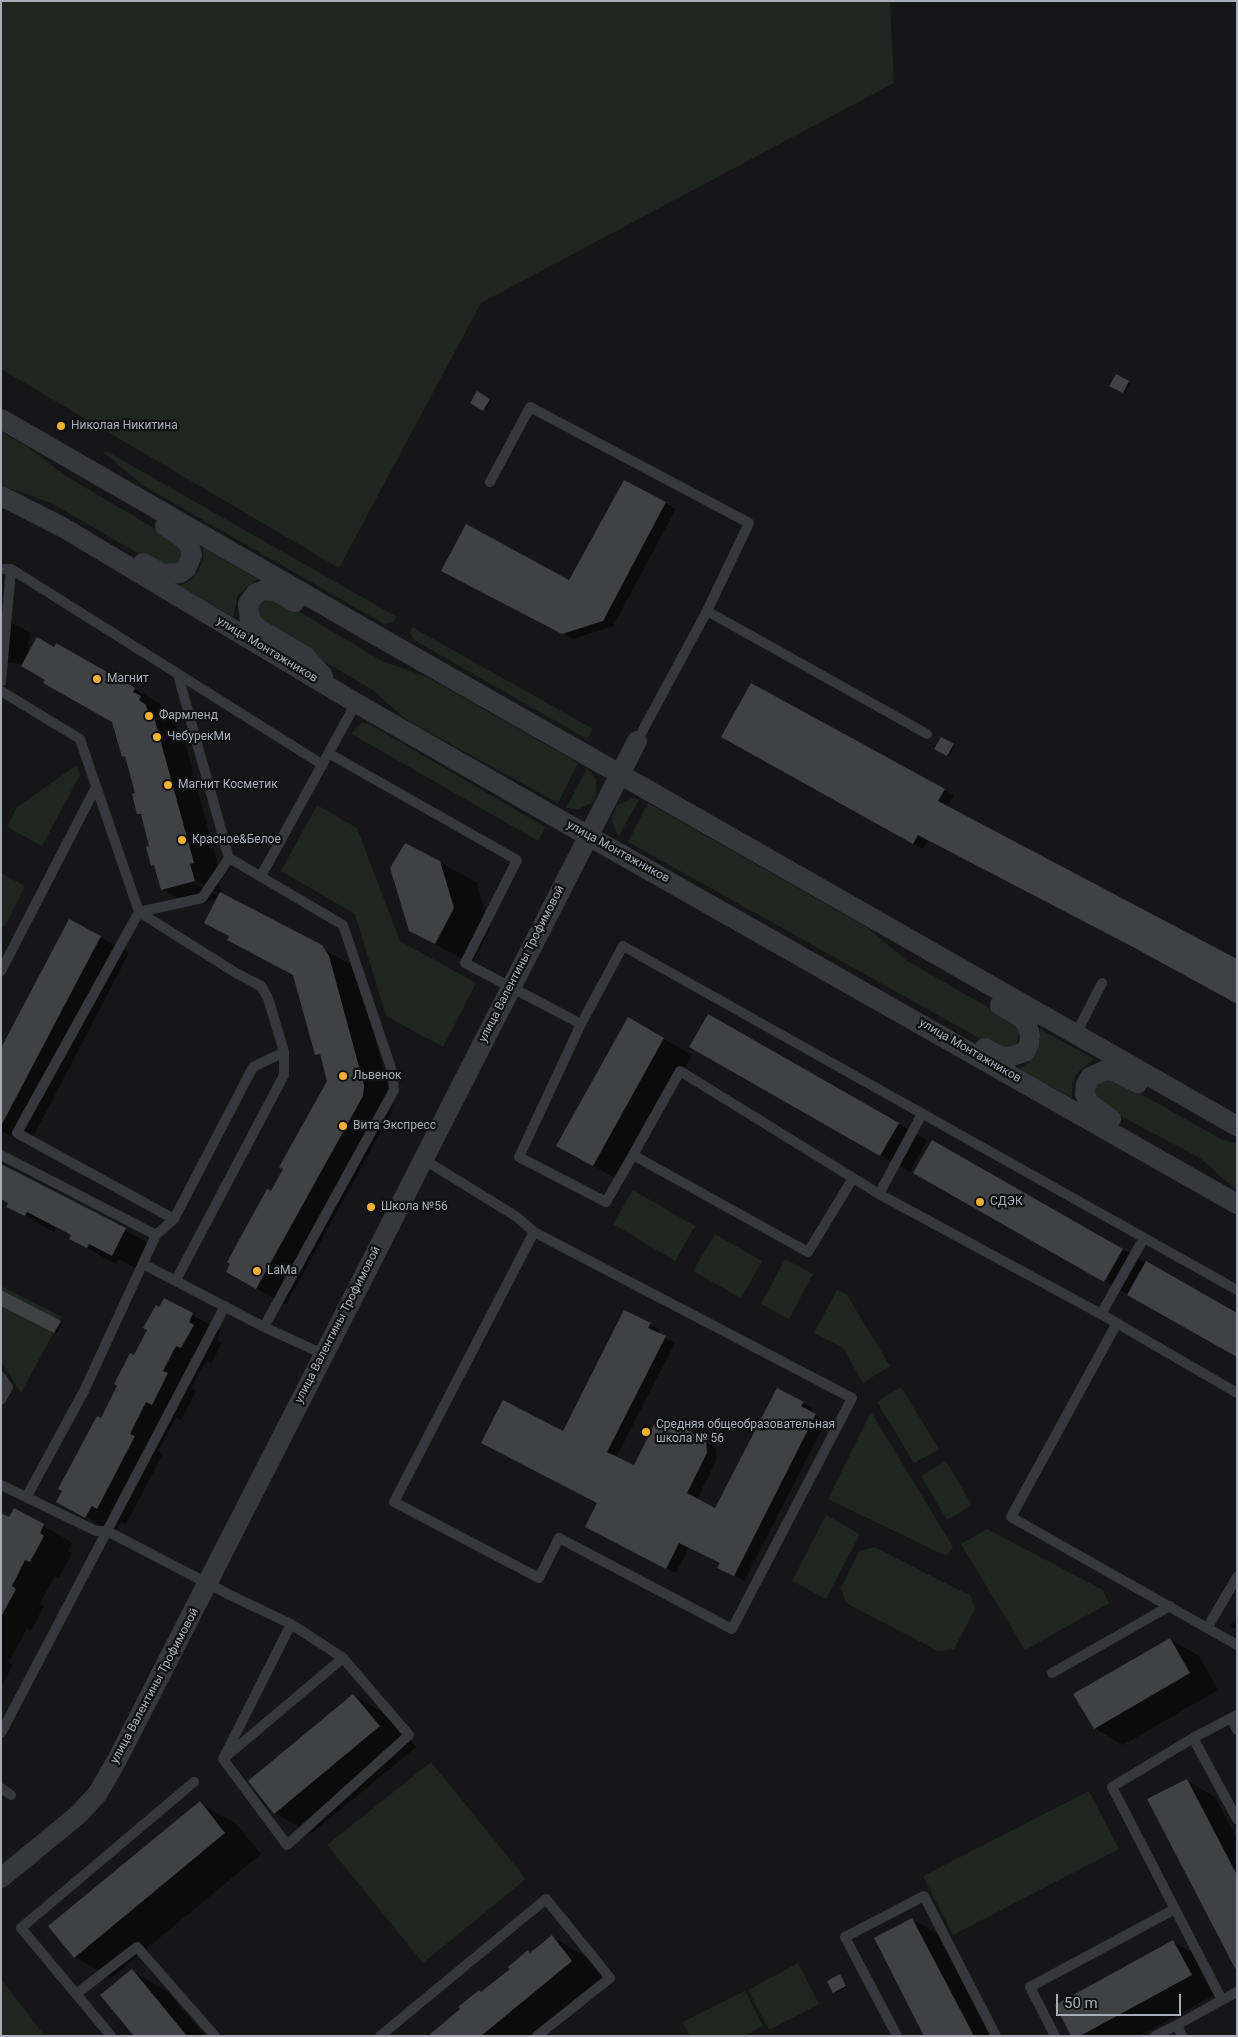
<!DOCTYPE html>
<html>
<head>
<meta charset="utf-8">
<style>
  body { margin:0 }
  #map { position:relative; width:1238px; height:2037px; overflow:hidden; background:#161618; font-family:Roboto,sans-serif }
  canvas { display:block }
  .frame { position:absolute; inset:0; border:2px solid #a8adb8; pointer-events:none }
  .scale { position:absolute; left:1056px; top:1994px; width:125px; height:22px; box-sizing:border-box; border:2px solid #a8adb8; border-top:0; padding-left:6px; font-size:15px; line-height:18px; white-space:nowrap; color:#a8adb8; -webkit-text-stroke:4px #111113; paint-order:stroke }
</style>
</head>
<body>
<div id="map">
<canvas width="1238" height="2037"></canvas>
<div class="frame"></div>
<div class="scale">50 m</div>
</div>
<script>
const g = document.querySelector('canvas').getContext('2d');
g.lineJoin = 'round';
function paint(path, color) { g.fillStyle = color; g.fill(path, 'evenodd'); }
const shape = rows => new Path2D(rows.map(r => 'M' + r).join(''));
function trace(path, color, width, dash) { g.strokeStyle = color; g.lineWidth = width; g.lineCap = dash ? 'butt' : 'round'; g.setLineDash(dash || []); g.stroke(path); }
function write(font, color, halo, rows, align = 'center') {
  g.font = font + ' Roboto,sans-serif'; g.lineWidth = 4.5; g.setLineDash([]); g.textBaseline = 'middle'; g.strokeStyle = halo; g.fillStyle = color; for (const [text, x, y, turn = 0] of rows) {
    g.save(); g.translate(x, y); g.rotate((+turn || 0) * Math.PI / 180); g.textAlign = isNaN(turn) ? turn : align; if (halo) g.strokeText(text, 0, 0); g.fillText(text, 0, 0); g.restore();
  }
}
paint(shape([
  [1,1,890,1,894,83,481,303,339,568,1,369],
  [1,432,28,447,66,476,176,541,184,546,182,563,160,566,51,503,1,485],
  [106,451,397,617,393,622,384,624,144,486,104,453],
  [203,547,257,579,238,595,233,617,180,586,191,580,198,571,203,559],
  [273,596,382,661,427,677,578,763,558,803,405,719,373,690,258,623,258,600],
  [412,627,593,729,587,739,414,640,410,633],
  [362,723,371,725,545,827,538,841,352,734,356,727],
  [77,765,80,775,42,846,7,827,17,807],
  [587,768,596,779,596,795,593,802,579,809,566,808],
  [633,798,639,800,618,837,612,821,613,814,617,805],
  [648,803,868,928,906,960,1013,1022,1019,1027,1018,1043,1014,1046,997,1048,628,842],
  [317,805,357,828,400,941,476,983,443,1047,386,1016,355,914,281,871],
  [1,873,25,886,5,926,1,927],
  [1040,1029,1094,1059,1076,1074,1072,1085,1072,1098,1019,1069,1029,1062,1035,1053,1040,1042],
  [1112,1078,1221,1139,1237,1144,1237,1191,1200,1158,1100,1105,1093,1098,1093,1083],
  [633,1190,695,1226,675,1261,613,1224],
  [715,1234,762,1261,741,1298,693,1271],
  [785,1259,813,1274,789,1319,761,1304],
  [1,1286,62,1317,21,1393,1,1361],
  [837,1290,847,1295,890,1366,863,1383,843,1348,814,1333],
  [901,1387,939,1449,914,1463,877,1402],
  [871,1412,953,1547,946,1556,828,1499],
  [946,1461,972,1505,947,1520,921,1476],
  [826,1515,860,1534,826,1599,792,1581],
  [987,1529,1103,1590,1109,1603,1025,1650,961,1544],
  [874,1547,971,1596,975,1609,954,1649,938,1651,846,1603,841,1588,859,1551],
  [431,1762,526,1879,423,1963,327,1845],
  [1089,1791,1119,1849,953,1935,923,1876],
  [798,1963,819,2004,769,2030,748,1990],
  [1,1979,45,2036,1,2035],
  [745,1991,763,2026,744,2036,690,2036,683,2022]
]), '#1e261f');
paint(shape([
  [1116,376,1130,383,1125,393,1111,386],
  [477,393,491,401,486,410,472,403],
  [624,481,676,509,613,626,573,639,453,576,570,582],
  [1,617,30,633,28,656,54,648,57,645,163,705,161,709,169,714,167,718,175,723,178,732,183,735,222,880,218,881,222,894,350,964,357,974,393,1103,391,1113,286,1305,256,1288,271,1192,328,1081,322,1057,316,1054,295,976,229,940,231,937,218,899,191,906,162,889,156,867,152,865,151,847,142,816,138,814,137,794,127,759,123,756,113,722,24,664,1,663],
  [190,877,220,894,220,897,189,879],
  [722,737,944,790,954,795,947,808,1145,952,929,839,923,849],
  [941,738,955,746,949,756,935,748],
  [440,862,477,883,490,929,472,964,410,931],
  [101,937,129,953,29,1145,1,1131,1,1050],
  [708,1015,927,1140,910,1172,691,1047],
  [628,1019,692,1055,622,1182,587,1162],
  [933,1141,1237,1315,1237,1356,915,1173],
  [1,1165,154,1246,141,1271,118,1259,116,1264,70,1239,72,1236,56,1228,54,1232,8,1206,10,1203],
  [165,1300,221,1331,217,1340,222,1343,211,1364,206,1361,191,1388,196,1391,181,1420,176,1417,158,1451,163,1454,126,1524,121,1522,115,1533,58,1502],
  [1,1305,60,1322,62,1323,57,1333],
  [650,1324,660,1330,658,1334,675,1343,616,1458,634,1467,706,1442,716,1448,717,1459,697,1499,716,1509,803,1403,813,1408,811,1413,826,1421,744,1581,729,1573,721,1563,689,1547,676,1573,597,1532,599,1503,563,1433],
  [14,1510,72,1542,68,1551,72,1553,59,1578,55,1575,40,1604,44,1606,31,1631,27,1628,9,1662,13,1665,1,1687,1,1522,10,1519],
  [1237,1616,1237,1630,1230,1626],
  [1170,1639,1199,1656,1218,1690,1123,1745,1094,1728],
  [353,1695,390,1716,416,1747,311,1834,275,1813],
  [1186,1780,1215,1797,1237,1838,1237,1968],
  [200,1803,236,1824,261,1854,111,1978,75,1957],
  [912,1919,941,1936,993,2036,926,2036],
  [552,1937,588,1958,608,1983,543,2036,425,2036,428,2033,431,2035,511,1969,528,1951,531,1953],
  [1173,1942,1202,1958,1220,1992,1139,2036,1073,2036],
  [132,1971,168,1992,205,2036,135,2036],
  [840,1975,847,1987,836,1993,834,1992]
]), '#0007');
paint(shape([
  [1116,374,1129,381,1123,393,1109,386],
  [477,391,490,399,483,411,470,403],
  [624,480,666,502,603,621,562,634,441,571,466,524,569,580],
  [37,637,54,647,56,643,102,669,135,688,133,692,141,696,139,700,146,705,150,718,154,717,194,863,190,864,195,881,161,890,154,865,151,866,146,847,149,846,141,814,137,814,132,794,135,793,125,756,122,757,112,722,43,683,45,680,21,666],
  [751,683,945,789,938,801,1237,959,1237,1004,1133,947,918,835,913,844,721,737],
  [941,737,954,744,947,756,934,749],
  [405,843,440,861,454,908,435,944,409,931,390,868],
  [220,892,322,945,329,956,364,1085,363,1096,256,1289,226,1272,230,1264,227,1262,267,1189,271,1191,283,1169,279,1167,327,1081,320,1054,315,1055,293,975,227,940,229,936,204,923],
  [69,919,101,936,1,1126,1,1048],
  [708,1014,899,1123,880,1156,689,1047],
  [628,1017,664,1038,593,1166,556,1146],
  [932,1140,1123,1249,1104,1282,913,1173],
  [1,1164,126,1228,112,1256,89,1244,87,1248,69,1239,71,1235,27,1212,25,1216,6,1207,8,1203,1,1199],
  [1146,1261,1237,1313,1237,1357,1127,1295],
  [1,1290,61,1321,54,1333,1,1306],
  [164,1298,193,1313,189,1322,194,1325,181,1348,176,1346,163,1371,168,1373,152,1405,146,1402,130,1434,135,1436,97,1509,92,1506,85,1518,56,1502,62,1491,58,1489,97,1416,101,1418,117,1386,114,1384,130,1353,134,1355,147,1330,143,1328,156,1305,159,1307],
  [624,1310,651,1323,648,1328,666,1336,607,1452,634,1465,655,1423,667,1420,687,1430,706,1440,707,1453,687,1493,715,1508,777,1388,804,1402,801,1406,816,1414,734,1576,717,1568,720,1563,679,1543,666,1569,585,1527,597,1503,481,1443,503,1400,563,1431],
  [14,1508,44,1524,40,1533,44,1536,30,1562,25,1560,12,1586,16,1589,1,1617,1,1513,9,1517],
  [1170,1638,1190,1673,1094,1729,1073,1694],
  [353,1694,380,1726,274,1814,248,1781],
  [1187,1779,1237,1875,1237,1972,1147,1799],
  [200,1801,225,1833,74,1958,48,1926],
  [912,1918,974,2036,924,2036,874,1938],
  [552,1935,572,1961,481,2036,428,2036,460,2009,458,2007,479,1990,481,1992,510,1969,508,1967,528,1950,530,1953],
  [1173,1940,1192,1975,1080,2036,1071,2036,1055,2005],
  [132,1969,187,2036,134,2036,100,1995],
  [840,1974,846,1986,833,1993,827,1981]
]), '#404145');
trace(shape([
  [490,482,530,407,749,523,707,611,637,741],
  [1,569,11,569],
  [707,611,927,734],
  [1,682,11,569,323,765],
  [1,691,80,739,139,912,236,973,261,986,268,998,284,1052,284,1075,176,1280],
  [330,754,517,860,465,963,581,1024],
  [261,876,356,703],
  [1,971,96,787],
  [1076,1034,1102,983],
  [1,1155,156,1235],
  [633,1155,606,1202,519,1157,581,1024,623,946,1237,1290],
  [423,1159,517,1217,534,1232],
  [853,1178,808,1252,633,1155,680,1071,879,1194,1101,1314,1237,1393],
  [879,1194,922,1114],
  [174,1219,17,1133,139,912,202,898,229,858],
  [534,1232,852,1398,732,1629,559,1538,539,1578,394,1502,534,1232],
  [143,1264,264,1327,394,1090,393,1074,343,925,229,858,178,675],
  [1101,1314,1144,1238],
  [1117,1323,1011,1517,1237,1645],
  [264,1327,323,1354],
  [1,1377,8,1387,1,1400],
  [1,1485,96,1531,107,1531,230,1595,291,1624,343,1658,409,1735,287,1845,223,1759],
  [27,1496,84,1391,156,1235,174,1219,253,1067,284,1052],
  [291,1624,223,1759,343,1658],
  [1207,1628,1237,1577],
  [1052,1673,1170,1606],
  [1231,1718,1237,1730],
  [1,1733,225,1306],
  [1193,1738,1237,1819],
  [1,1788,11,1795],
  [76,1994,137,1947,215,2036],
  [1222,2000,1237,1992],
  [111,2036,21,1928,194,1782],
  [380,2036,546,1899,610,1978,537,2036],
  [897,2036,845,1937,924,1896,996,2036],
  [1055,2036,1030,1987,1175,1909],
  [1155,2036,1177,2025],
  [1182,2036,1177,2025,1222,2000,1112,1787,1193,1738,1237,1715]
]), '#37383d', 10);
trace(shape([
  [1,419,381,638,1237,1126],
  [1,496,64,528,356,703,555,817,1237,1204],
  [143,563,163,574,180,573,186,569,192,555,189,545,183,538,165,526],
  [295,602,276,591,264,590,256,593,248,604,250,621,259,629,305,656,323,676],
  [985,1048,999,1056,1009,1057,1025,1052,1029,1044,1030,1035,1027,1024,1020,1017,1000,1005],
  [1111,1119,1089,1103,1085,1094,1086,1085,1090,1077,1106,1070,1116,1072,1138,1083],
  [1,1878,79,1814,98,1793,117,1760,637,741]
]), '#37383d', 20);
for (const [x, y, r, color] of [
  [61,426,5,"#f2b134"],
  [97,679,5,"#f2b134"],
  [149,716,5,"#f2b134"],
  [157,737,5,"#f2b134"],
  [168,785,5,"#f2b134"],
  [182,840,5,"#f2b134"],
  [343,1076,5,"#f2b134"],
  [343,1126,5,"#f2b134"],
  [980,1202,5,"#f2b134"],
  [371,1207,5,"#f2b134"],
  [257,1271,5,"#f2b134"],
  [646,1432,5,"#f2b134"]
]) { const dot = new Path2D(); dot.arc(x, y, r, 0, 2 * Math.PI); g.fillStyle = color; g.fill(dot); trace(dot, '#111113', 2); }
write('12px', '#a8adb8', '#111113', [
  ["Николая Никитина",71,426],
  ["Магнит",107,679],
  ["Фармленд",159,716],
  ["ЧебурекМи",167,737],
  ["Магнит Косметик",178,785],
  ["Красное&Белое",192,840],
  ["Львенок",353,1076],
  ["Вита Экспресс",353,1126],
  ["СДЭК",990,1202],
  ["Школа №56",381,1207],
  ["LaMa",267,1271],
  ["Средняя общеобразовательная",656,1425],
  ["школа № 56",656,1439]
], 'left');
write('12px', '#a8adb8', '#111113', [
  ["улица Монтажников",267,650,31],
  ["улица Монтажников",618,852,29],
  ["улица Валентины Трофимовой",522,964,-63],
  ["улица Монтажников",970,1051,30],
  ["улица Валентины Трофимовой",338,1325,-63],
  ["улица Валентины Трофимовой",155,1686,-62]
]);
</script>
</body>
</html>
